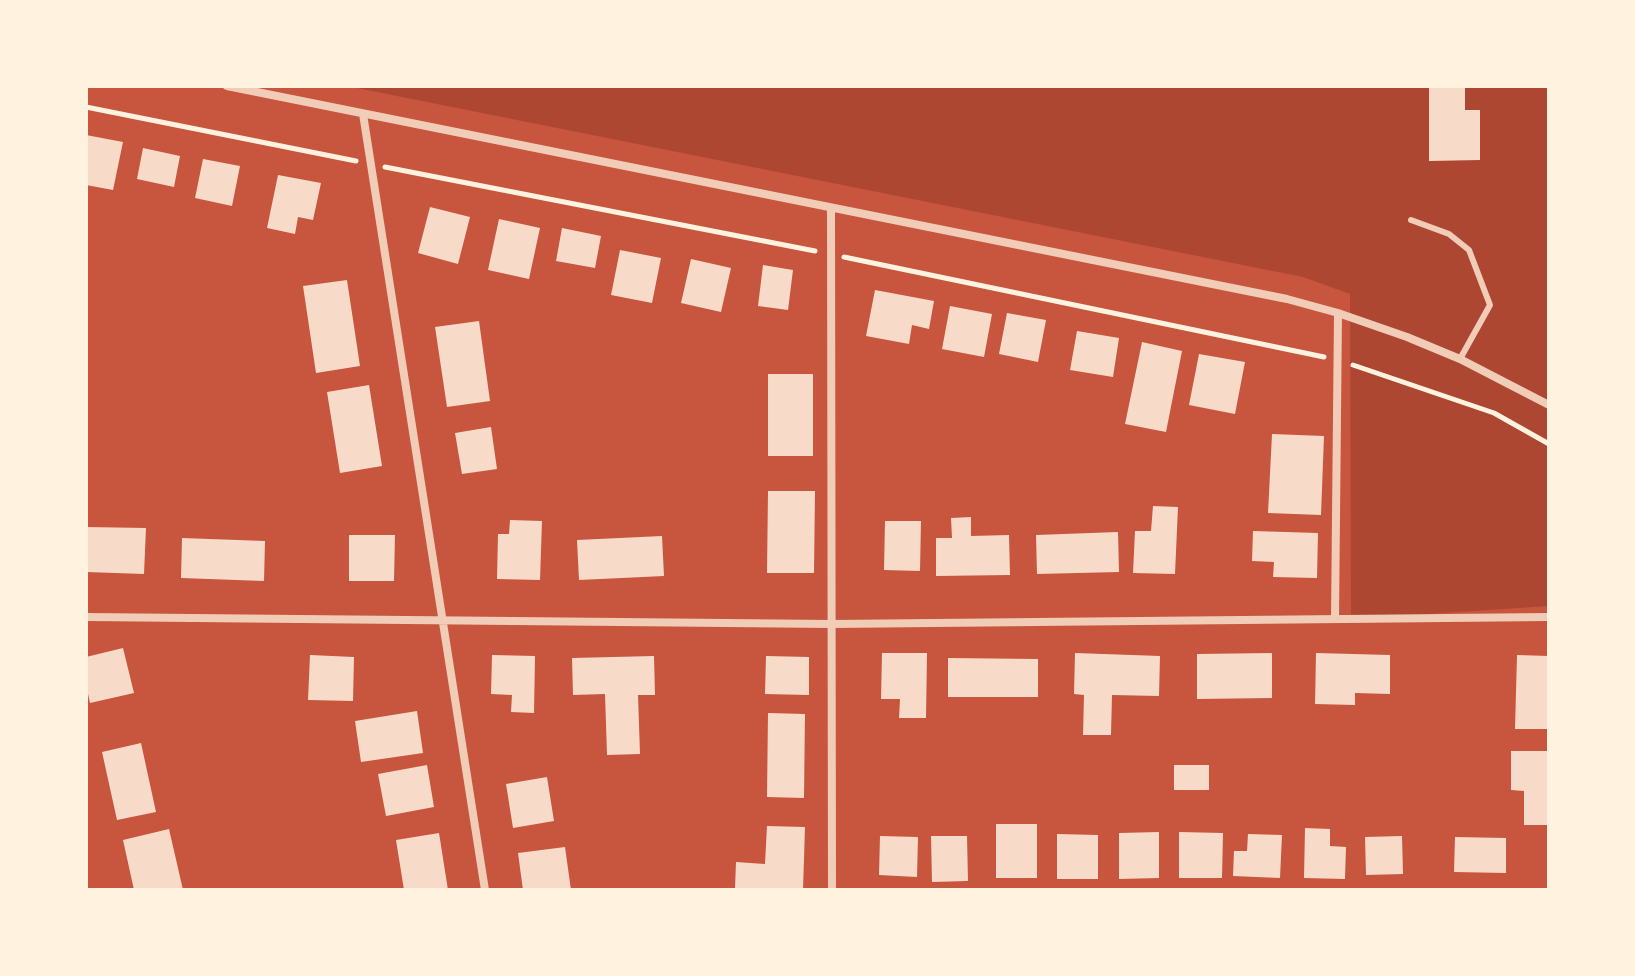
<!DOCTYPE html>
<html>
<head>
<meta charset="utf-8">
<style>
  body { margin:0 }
  #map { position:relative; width:1635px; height:976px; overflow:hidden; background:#c8553d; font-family:Spectral,serif }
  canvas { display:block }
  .frame { position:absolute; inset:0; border:88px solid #fff3e0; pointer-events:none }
</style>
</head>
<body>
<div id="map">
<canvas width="1635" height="976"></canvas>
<div class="frame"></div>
</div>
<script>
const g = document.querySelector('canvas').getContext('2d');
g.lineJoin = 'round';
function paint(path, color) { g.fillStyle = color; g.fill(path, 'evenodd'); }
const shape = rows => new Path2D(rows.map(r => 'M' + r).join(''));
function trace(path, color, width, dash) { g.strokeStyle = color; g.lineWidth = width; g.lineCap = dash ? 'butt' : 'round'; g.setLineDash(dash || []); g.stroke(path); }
paint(shape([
  [347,86,1549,86,1549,606,1351,619,1350,294,1303,277]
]), '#ae4732');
paint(shape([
  [1429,86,1465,86,1465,110,1480,110,1480,160,1429,161],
  [86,135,123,142,113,190,86,185],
  [143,148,180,156,174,187,137,179],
  [203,159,240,166,232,206,195,198],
  [278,175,321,183,313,220,298,217,295,234,267,228],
  [430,207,470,217,458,264,418,253],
  [499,219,540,228,529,279,488,270],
  [562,228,601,236,595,268,556,261],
  [620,250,661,258,652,303,611,295],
  [691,259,731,268,721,312,681,303],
  [763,265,793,270,788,310,758,306],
  [347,280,360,366,316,373,303,286],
  [875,290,934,301,929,329,912,325,909,344,866,336],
  [950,306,992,314,984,357,942,349],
  [1007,313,1046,320,1038,362,999,354],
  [479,321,490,401,447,407,435,327],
  [1077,331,1119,338,1113,377,1070,370],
  [1142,342,1182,351,1166,432,1125,424],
  [1199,354,1245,362,1235,414,1189,405],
  [768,374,813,374,813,456,768,456],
  [369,385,382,466,340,473,327,392],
  [491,427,497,469,462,474,455,433],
  [1272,434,1324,436,1321,515,1268,513],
  [768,491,815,491,814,573,767,573],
  [1153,506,1178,507,1175,574,1133,573,1135,531,1151,531],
  [971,517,971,536,1009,535,1010,575,936,576,936,538,952,538,951,518],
  [510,520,542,521,540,580,497,579,498,534,509,534],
  [885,521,921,521,920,571,884,570],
  [86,527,146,528,144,574,86,572],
  [1253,531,1318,533,1317,578,1273,577,1274,562,1252,561],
  [1118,532,1119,572,1037,574,1036,535],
  [349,535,395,535,394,581,349,581],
  [662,536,664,576,579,580,577,540],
  [182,538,265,541,264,581,181,578],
  [123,648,134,693,90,703,86,685,86,657],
  [882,653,927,653,926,718,899,718,900,699,881,699],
  [1075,653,1160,656,1159,696,1112,695,1111,735,1083,735,1084,695,1074,694],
  [1272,653,1272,698,1197,699,1197,654],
  [1316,653,1390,655,1390,694,1355,693,1355,705,1315,704],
  [310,655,354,657,353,701,308,700],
  [492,655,535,656,534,713,511,712,512,695,491,694],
  [1517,655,1549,656,1549,729,1515,729],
  [654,656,655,695,638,695,640,754,607,755,605,694,573,695,572,658],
  [766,656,809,657,809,695,765,694],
  [948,658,1038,659,1038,697,948,697],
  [417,711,423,753,361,762,355,721],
  [768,713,805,714,804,798,767,797],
  [141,743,156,812,117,820,102,752],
  [1511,751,1549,751,1549,825,1524,825,1524,791,1511,790],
  [427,765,434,807,386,816,378,774],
  [1174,765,1209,765,1209,790,1174,790],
  [547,777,554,821,513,828,506,784],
  [996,824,1037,824,1037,878,996,878],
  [767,826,805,827,803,890,735,888,736,862,765,864],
  [1305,828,1330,829,1330,846,1346,847,1345,879,1304,878],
  [169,829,183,890,134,890,123,840],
  [1159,832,1159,878,1119,879,1119,833],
  [1179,832,1223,833,1222,878,1179,878],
  [439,833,448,890,404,890,396,840],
  [1057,834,1098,835,1098,879,1057,879],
  [1248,834,1282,835,1280,878,1233,876,1234,851,1247,851],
  [880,836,918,837,917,877,879,875],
  [931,836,967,836,968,881,932,882],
  [1402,836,1403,874,1366,875,1365,837],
  [1455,837,1506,838,1506,873,1454,872],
  [565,847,571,890,523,890,518,853]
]), '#f7dbc8');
trace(shape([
  [86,107,356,161],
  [385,167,815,251],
  [844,257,1324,357],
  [1353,365,1494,413,1549,444]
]), '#fff3e0', 5);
trace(shape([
  [1411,220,1449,234,1469,250,1490,305,1460,359]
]), '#f1ccb7', 6);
trace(shape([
  [227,86,1287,299,1338,313,1407,337,1460,359,1549,405],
  [363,114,485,890],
  [831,209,832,890],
  [86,617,832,624,1549,617],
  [1335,619,1338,313]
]), '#f1ccb7', 8);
</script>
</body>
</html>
